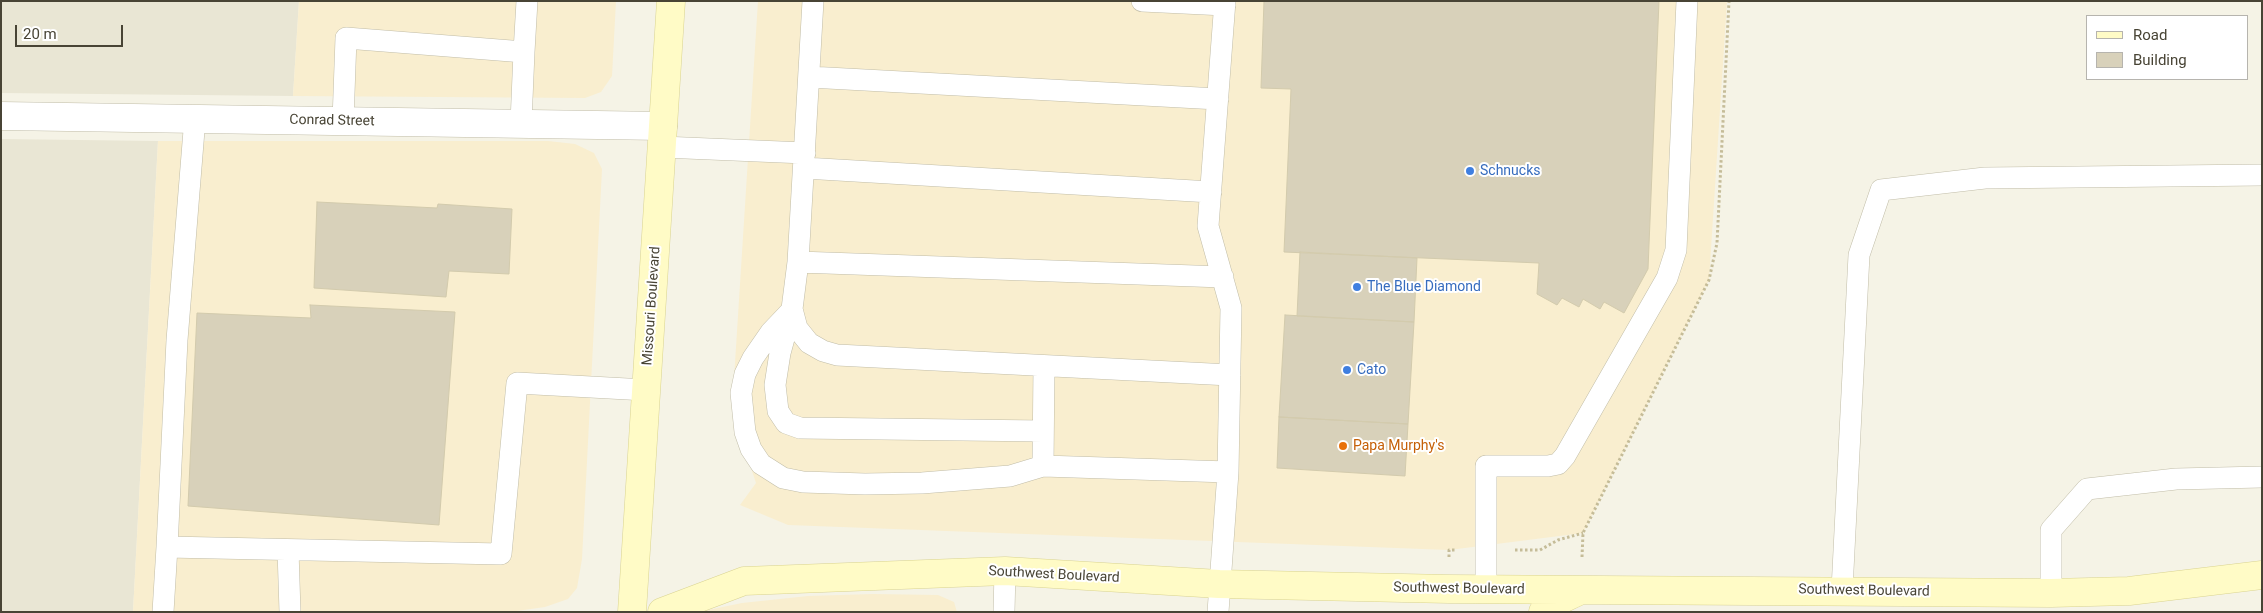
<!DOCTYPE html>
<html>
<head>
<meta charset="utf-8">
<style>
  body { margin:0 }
  #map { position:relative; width:2263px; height:613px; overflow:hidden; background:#f5f3e6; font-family:Roboto,sans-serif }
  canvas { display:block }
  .frame { position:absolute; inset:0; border:2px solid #484435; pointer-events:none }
  .legend { position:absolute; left:2086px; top:15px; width:162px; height:65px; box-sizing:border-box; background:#fff; border:1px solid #b6b4ae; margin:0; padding:6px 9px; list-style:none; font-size:15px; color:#484435 }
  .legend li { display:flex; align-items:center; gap:10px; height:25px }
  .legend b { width:25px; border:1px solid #b6b4ae }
  .scale { position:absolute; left:15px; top:25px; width:108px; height:22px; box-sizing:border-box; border:2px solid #484435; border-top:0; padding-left:6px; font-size:15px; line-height:18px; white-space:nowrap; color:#484435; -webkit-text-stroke:4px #fff; paint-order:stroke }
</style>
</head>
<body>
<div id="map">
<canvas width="2263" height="613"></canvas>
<div class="frame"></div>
<ul class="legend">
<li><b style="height:6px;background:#fffbc6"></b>Road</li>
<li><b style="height:14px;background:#d8d1ba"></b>Building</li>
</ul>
<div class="scale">20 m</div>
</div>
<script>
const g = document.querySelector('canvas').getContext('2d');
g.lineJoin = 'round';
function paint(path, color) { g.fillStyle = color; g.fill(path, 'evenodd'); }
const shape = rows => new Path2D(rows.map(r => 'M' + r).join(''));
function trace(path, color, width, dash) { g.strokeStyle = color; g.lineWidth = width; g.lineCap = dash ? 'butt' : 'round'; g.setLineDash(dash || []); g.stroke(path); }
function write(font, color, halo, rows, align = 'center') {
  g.font = font + ' Roboto,sans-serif'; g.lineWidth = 4; g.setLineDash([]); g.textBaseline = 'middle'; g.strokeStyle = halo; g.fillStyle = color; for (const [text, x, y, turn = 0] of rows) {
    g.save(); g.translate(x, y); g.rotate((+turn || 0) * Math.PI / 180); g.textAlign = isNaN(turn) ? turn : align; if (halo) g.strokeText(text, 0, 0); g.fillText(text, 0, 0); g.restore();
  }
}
paint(shape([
  [1,1,299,1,293,96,1,93],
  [1,139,158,141,133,612,1,612]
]), '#e9e6d4');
paint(shape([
  [299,1,616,1,612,76,601,92,585,98,293,96],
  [758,1,1727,1,1709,280,1583,533,1449,550,788,525,740,505,756,483,732,410],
  [158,141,548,141,575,144,594,153,602,169,582,559,577,588,568,599,545,607,510,612,133,612],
  [873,594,938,595,954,602,957,612,698,612,742,603,808,596]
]), '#f9eecf');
const building = shape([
  [1264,1,1659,1,1648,269,1624,313,1604,302,1600,309,1583,299,1579,307,1562,298,1557,305,1537,294,1539,263,1284,252,1291,89,1261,88,1264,1],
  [317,202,437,208,438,204,512,209,509,274,449,271,446,297,314,288,317,202],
  [1300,252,1417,258,1414,322,1297,316,1300,252],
  [310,305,455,312,439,525,188,506,197,313,311,318,310,305],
  [1285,315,1414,322,1408,424,1279,417,1285,315],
  [1279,417,1408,424,1405,476,1277,468,1279,417]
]);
paint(building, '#d8d1ba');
trace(building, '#d3cbad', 1);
const service = shape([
  [813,1,798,262,792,309,780,353,775,385,778,411,786,423,800,428,1043,431],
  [1142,1,1225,5],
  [524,52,527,1],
  [809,77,1218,99],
  [195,118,177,340,167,547,501,554,517,383,646,390],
  [343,121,346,38,524,52,521,123],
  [662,147,805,153],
  [804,168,1211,192],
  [798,262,1223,277],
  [792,309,797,328,809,343,823,351,837,355,1230,375],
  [791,311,771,332,753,358,745,374,741,393,745,432,751,449,761,464,783,478,803,482,865,484,922,483,1010,476,1043,466],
  [1044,366,1043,466,1228,472],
  [288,550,290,612],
  [1486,589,1486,466,1548,466,1558,464,1565,456,1667,278,1676,250,1687,1],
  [1842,590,1859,255,1881,190,1985,178,2262,175],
  [2051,593,2051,530,2087,489,2176,479,2262,477],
  [163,612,167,547],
  [1004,612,1005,571],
  [1218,612,1228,472,1231,308,1208,226,1225,1]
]);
const minor = shape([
  [1,116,663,126]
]);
const secondary = shape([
  [632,612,671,1],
  [662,612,744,581,1005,571,1219,584,1449,589,2051,593,2129,591,2262,575],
  [1543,612,1558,601,1581,590]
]);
trace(service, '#c1bda8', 22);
trace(minor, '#c1bda8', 29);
trace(secondary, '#d9d391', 29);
trace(shape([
  [1515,550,1540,550,1558,540,1583,533],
  [1449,557,1449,550,1456,550],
  [1582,557,1583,533,1709,280,1717,243,1729,1]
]), '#c5bc98', 3, [2.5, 2.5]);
trace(service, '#fff', 21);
trace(minor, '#fff', 28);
trace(secondary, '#fffbc6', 28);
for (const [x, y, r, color] of [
  [1470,171,5,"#3f7fe0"],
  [1357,287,5,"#3f7fe0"],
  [1347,370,5,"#3f7fe0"],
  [1343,446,5,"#e8710a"]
]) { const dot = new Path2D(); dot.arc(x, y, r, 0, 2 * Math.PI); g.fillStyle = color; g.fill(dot); trace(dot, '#fff', 2); }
write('14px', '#484435', '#fff', [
  ["Conrad Street",332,121,1],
  ["Missouri Boulevard",652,306,-86],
  ["Southwest Boulevard",1054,575,3],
  ["Southwest Boulevard",1459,589,1],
  ["Southwest Boulevard",1864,591,1]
]);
write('14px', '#366cbe', '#fff', [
  ["Schnucks",1480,171],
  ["The Blue Diamond",1367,287],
  ["Cato",1357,370]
], 'left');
write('14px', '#c56008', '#fff', [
  ["Papa Murphy's",1353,446]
], 'left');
</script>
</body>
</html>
